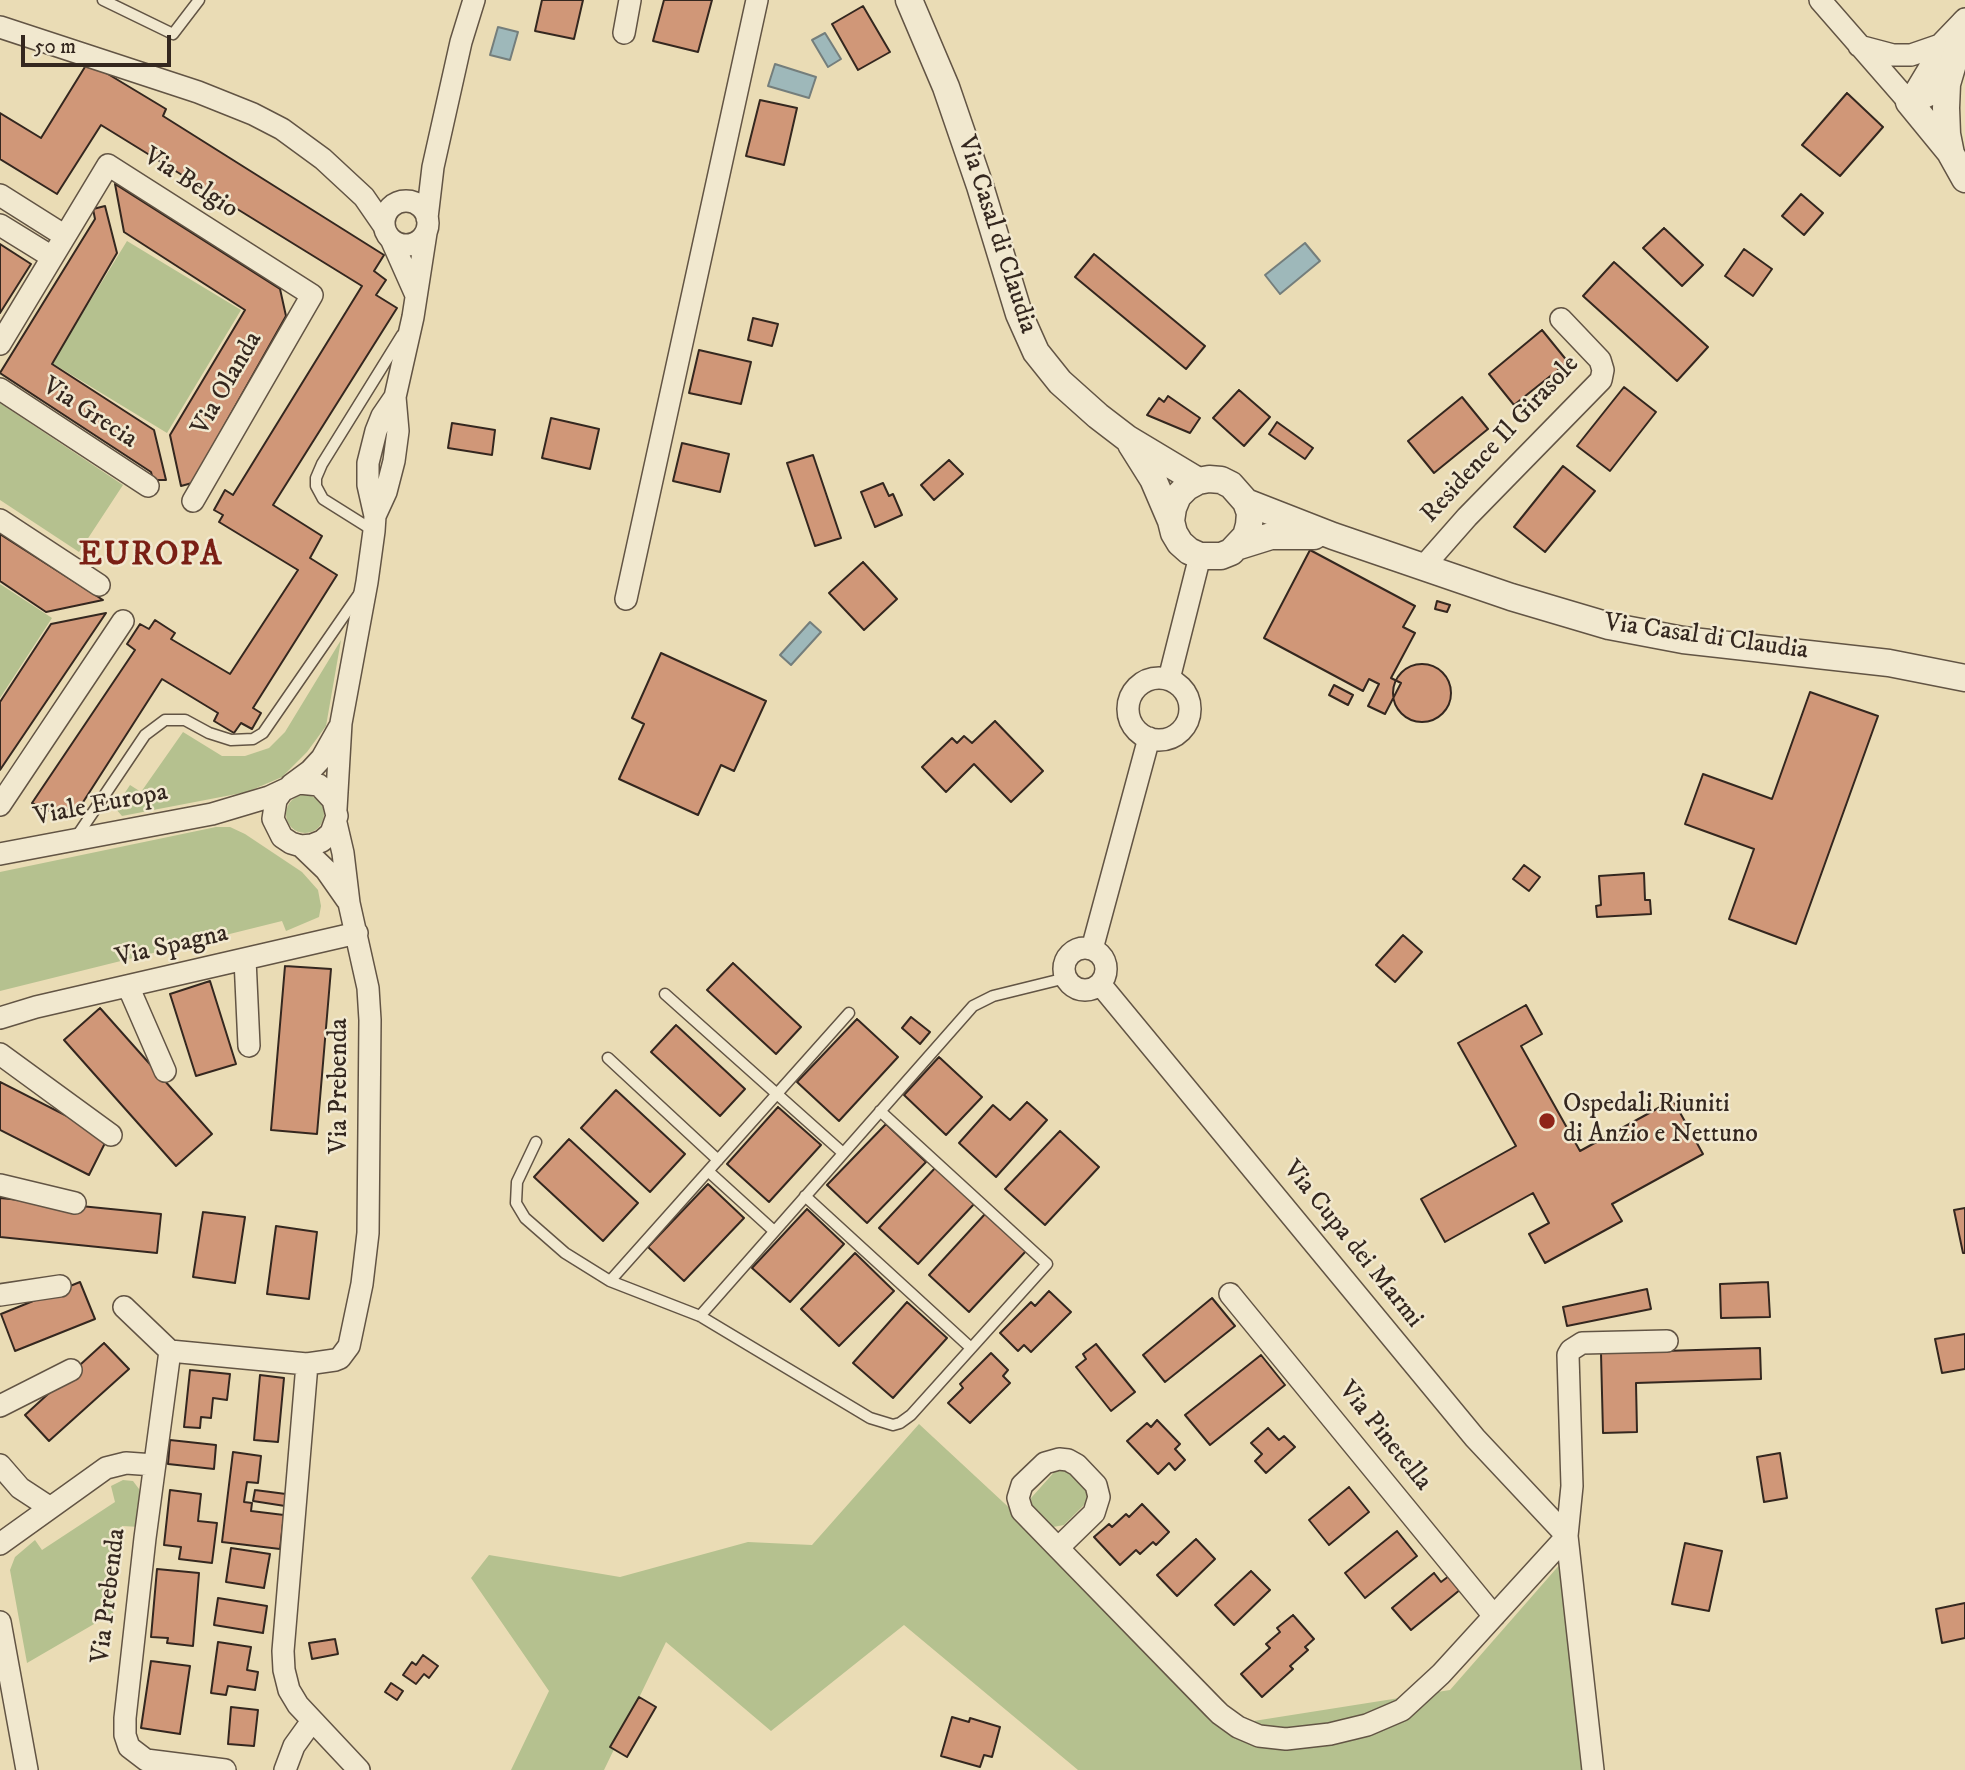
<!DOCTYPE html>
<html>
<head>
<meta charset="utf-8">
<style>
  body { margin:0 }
  #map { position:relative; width:1965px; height:1770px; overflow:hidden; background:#eadcb5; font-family:"IM FELL DW Pica",serif }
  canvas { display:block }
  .scale { position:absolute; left:21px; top:35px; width:150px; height:32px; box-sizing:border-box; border:4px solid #34271f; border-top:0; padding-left:9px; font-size:21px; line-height:24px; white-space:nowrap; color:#34271f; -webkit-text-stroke:5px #f1e8cf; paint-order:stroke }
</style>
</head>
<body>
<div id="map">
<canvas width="1965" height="1770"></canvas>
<div class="scale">50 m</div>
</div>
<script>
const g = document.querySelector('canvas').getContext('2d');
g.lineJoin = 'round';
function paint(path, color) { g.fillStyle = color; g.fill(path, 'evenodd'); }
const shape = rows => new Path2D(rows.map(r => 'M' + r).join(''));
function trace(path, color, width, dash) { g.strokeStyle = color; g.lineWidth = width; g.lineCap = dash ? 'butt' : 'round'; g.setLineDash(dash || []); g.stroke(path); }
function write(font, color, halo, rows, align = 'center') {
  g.font = font + ' "IM FELL DW Pica",serif'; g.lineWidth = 5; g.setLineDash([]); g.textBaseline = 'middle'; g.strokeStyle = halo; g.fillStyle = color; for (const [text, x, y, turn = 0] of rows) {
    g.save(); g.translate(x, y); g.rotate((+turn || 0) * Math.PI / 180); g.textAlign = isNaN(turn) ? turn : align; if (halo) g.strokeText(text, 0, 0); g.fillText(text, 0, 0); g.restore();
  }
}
paint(shape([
  [127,241,241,310,167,433,52,363],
  [0,403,123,485,79,552,0,500],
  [0,584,52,618,0,698],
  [341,640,326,726,307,752,282,777,247,792,122,816,115,808,130,785,141,792,183,732,222,756,245,756,269,748,285,732],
  '286 814a19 19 0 1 1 38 0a19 19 0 1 1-38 0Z',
  [216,827,230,827,245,834,302,872,318,890,321,906,319,917,286,931,282,921,0,991,0,872],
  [919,1424,1241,1723,1450,1690,1562,1562,1583,1770,1078,1770,904,1625,771,1731,666,1642,604,1770,511,1770,549,1691,471,1578,489,1555,620,1577,748,1542,812,1545],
  [1057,1469,1067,1469,1089,1491,1088,1501,1064,1525,1053,1527,1032,1507,1031,1498],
  [123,1480,133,1481,139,1489,143,1502,140,1527,122,1526,113,1613,27,1663,10,1570,15,1557,35,1540,42,1550,115,1502,111,1486]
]), '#b5c18f');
const water = shape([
  [498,27,518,32,510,60,490,55,498,27],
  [825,33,841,59,828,67,812,40,825,33],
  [775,64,816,77,809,98,768,86,775,64],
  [1305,243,1320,261,1280,294,1265,275,1305,243],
  [810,622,821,632,791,665,780,655,810,622]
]);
paint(water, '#9eb8ba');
trace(water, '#747e7c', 2);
const building = shape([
  [542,0,583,0,574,39,535,31,542,0],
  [664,0,712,0,698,52,653,41,664,0],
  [863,6,890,52,858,70,832,24,863,6],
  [88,62,166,109,163,116,384,255,374,271,386,280,376,295,397,308,273,505,322,536,310,558,337,575,253,708,261,713,252,729,241,723,234,733,214,721,218,713,162,679,78,810,47,811,32,803,135,650,127,644,140,624,149,629,155,620,175,633,171,639,230,674,298,570,219,522,223,515,214,510,225,490,233,495,362,286,101,125,57,194,0,159,0,113,41,138,88,62],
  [1847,93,1883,127,1840,176,1802,145,1847,93],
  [760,100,797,108,784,165,746,156,760,100],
  [115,184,280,289,286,316,192,483,181,486,170,435,245,310,124,232,115,184],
  [1801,194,1823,213,1804,235,1782,216,1801,194],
  [105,206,117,253,52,364,154,430,166,480,153,480,151,472,0,373,95,219,93,209,105,206],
  [1664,228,1703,265,1682,286,1643,248,1664,228],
  [0,244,31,264,0,313,0,244],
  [1744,249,1772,269,1753,296,1725,276,1744,249],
  [1094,254,1205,346,1186,369,1075,277,1094,254],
  [1614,262,1708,347,1677,381,1583,296,1614,262],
  [753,318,778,324,772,346,748,340,753,318],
  [1542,330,1568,362,1514,405,1489,374,1542,330],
  [699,350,751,362,741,404,689,393,699,350],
  [1624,387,1656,412,1610,471,1577,446,1624,387],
  [1239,390,1270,417,1244,446,1213,418,1239,390],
  [1168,396,1200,418,1190,433,1147,415,1159,398,1164,402,1168,396],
  [1462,397,1488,429,1434,473,1408,441,1462,397],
  [551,418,599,429,590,469,542,458,551,418],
  [1277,422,1313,448,1305,459,1269,434,1277,422],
  [452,423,495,430,492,455,448,448,452,423],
  [682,443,729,454,720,492,673,481,682,443],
  [813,455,841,538,815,546,787,463,813,455],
  [949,460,963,474,934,500,921,485,949,460],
  [1563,466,1595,491,1545,552,1514,527,1563,466],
  [883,483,889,496,893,494,902,515,875,527,861,492,883,483],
  [0,534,103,600,46,612,0,581,0,534],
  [1310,550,1415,606,1403,627,1415,633,1391,678,1401,683,1385,714,1368,706,1379,684,1369,679,1363,691,1264,638,1310,550],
  [863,562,897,599,864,630,829,593,863,562],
  [1437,601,1450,605,1447,612,1435,609,1437,601],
  [106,613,0,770,0,702,51,624,106,613],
  [661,653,766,701,734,771,721,765,698,815,619,779,644,724,632,718,661,653],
  '1393 693a29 29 0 1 1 58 0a29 29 0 1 1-58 0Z',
  [1334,685,1353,695,1348,705,1329,695,1334,685],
  [1810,692,1878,716,1796,944,1729,919,1754,849,1685,824,1703,774,1772,799,1810,692],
  [995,721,1043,771,1011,802,974,764,946,792,922,767,952,738,957,743,964,736,972,743,995,721],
  [1524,865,1540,877,1529,891,1513,879,1524,865],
  [1644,873,1645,900,1650,900,1651,914,1597,917,1596,906,1601,905,1599,876,1644,873],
  [1403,935,1422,952,1395,982,1376,965,1403,935],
  [733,963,801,1027,776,1054,707,990,733,963],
  [285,966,331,969,317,1134,271,1130,285,966],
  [210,981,236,1064,196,1076,170,994,210,981],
  [1526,1005,1542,1034,1521,1046,1580,1151,1673,1100,1703,1154,1612,1204,1622,1221,1545,1263,1529,1234,1549,1223,1533,1193,1445,1242,1421,1199,1516,1146,1458,1043,1526,1005],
  [100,1008,212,1134,176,1166,64,1040,100,1008],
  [911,1017,930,1032,920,1044,902,1028,911,1017],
  [857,1019,898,1057,839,1121,797,1082,857,1019],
  [676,1025,745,1089,720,1116,651,1052,676,1025],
  [939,1057,982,1097,946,1135,904,1095,939,1057],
  [0,1082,108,1137,89,1175,0,1130,0,1082],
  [616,1090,685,1154,650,1192,581,1128,616,1090],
  [1027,1102,1047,1120,996,1177,959,1143,993,1105,1010,1120,1027,1102],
  [778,1107,821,1145,769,1202,727,1164,778,1107],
  [886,1124,926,1162,867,1223,827,1185,886,1124],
  [1060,1131,1099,1167,1045,1225,1005,1189,1060,1131],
  [569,1139,638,1203,603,1241,534,1177,569,1139],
  [936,1167,975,1203,918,1264,879,1228,936,1167],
  [708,1184,744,1218,684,1281,648,1247,708,1184],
  [0,1198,161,1214,157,1253,0,1237,0,1198],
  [1965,1208,1965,1253,1963,1253,1954,1210,1965,1208],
  [807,1209,844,1244,790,1302,752,1268,807,1209],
  [203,1212,245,1217,235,1283,193,1277,203,1212],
  [985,1214,1026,1251,969,1312,929,1275,985,1214],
  [276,1226,317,1232,309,1299,267,1294,276,1226],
  [855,1253,894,1291,839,1346,801,1309,855,1253],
  [80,1282,95,1319,15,1351,1,1314,80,1282],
  [1768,1282,1770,1317,1721,1318,1720,1284,1768,1282],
  [1647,1289,1651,1309,1567,1326,1563,1307,1647,1289],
  [1049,1291,1071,1312,1031,1352,1024,1345,1018,1351,1000,1333,1031,1302,1035,1306,1049,1291],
  [1212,1298,1235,1326,1165,1382,1143,1355,1212,1298],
  [907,1302,947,1338,893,1398,853,1363,907,1302],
  [1965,1334,1965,1369,1942,1373,1935,1339,1965,1334],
  [104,1343,129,1369,49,1441,25,1415,104,1343],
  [1096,1344,1135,1392,1111,1411,1076,1367,1086,1359,1083,1354,1096,1344],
  [1760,1348,1761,1379,1636,1383,1637,1432,1603,1433,1601,1353,1760,1348],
  [991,1353,1008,1370,1003,1376,1010,1383,970,1423,948,1403,963,1388,960,1384,991,1353],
  [1261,1355,1285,1385,1210,1445,1185,1415,1261,1355],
  [190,1370,230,1374,227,1400,213,1398,211,1418,201,1417,200,1428,184,1427,190,1370],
  [260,1375,284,1378,278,1442,254,1440,260,1375],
  [1157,1420,1180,1444,1175,1449,1185,1460,1175,1470,1169,1463,1158,1474,1127,1441,1147,1423,1151,1427,1157,1420],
  [1268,1428,1279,1440,1284,1436,1295,1447,1266,1473,1255,1461,1262,1454,1251,1443,1268,1428],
  [170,1440,216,1445,214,1469,168,1464,170,1440],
  [233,1452,261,1456,258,1483,247,1482,244,1502,252,1503,251,1511,284,1515,280,1549,222,1542,233,1452],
  [1780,1453,1787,1498,1764,1502,1757,1457,1780,1453],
  [1349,1487,1369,1512,1329,1545,1309,1520,1349,1487],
  [170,1490,201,1494,198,1521,217,1523,212,1563,179,1559,181,1547,164,1545,170,1490],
  [255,1490,286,1494,285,1506,253,1501,255,1490],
  [1142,1504,1169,1532,1156,1545,1153,1542,1140,1554,1136,1550,1120,1565,1094,1537,1109,1524,1112,1527,1126,1514,1129,1517,1142,1504],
  [1397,1531,1417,1556,1365,1598,1345,1573,1397,1531],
  [1196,1539,1215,1559,1177,1596,1157,1575,1196,1539],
  [1685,1543,1722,1551,1709,1611,1672,1604,1685,1543],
  [231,1548,270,1554,264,1588,226,1582,231,1548],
  [157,1569,199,1573,193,1646,167,1643,168,1638,151,1637,157,1569],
  [1251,1571,1270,1590,1234,1625,1215,1605,1251,1571],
  [1434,1573,1441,1582,1449,1576,1461,1589,1411,1630,1392,1608,1434,1573],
  [218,1598,267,1606,263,1633,214,1625,218,1598],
  [1965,1603,1965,1638,1942,1643,1936,1609,1965,1603],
  [1293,1615,1314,1639,1305,1647,1308,1650,1290,1666,1293,1669,1262,1697,1241,1674,1270,1648,1266,1644,1280,1632,1277,1628,1293,1615],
  [335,1639,338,1654,312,1659,309,1643,335,1639],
  [218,1642,251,1647,247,1670,258,1672,255,1690,228,1686,226,1695,211,1693,218,1642],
  [423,1655,438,1666,429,1678,424,1674,416,1684,403,1675,412,1662,416,1665,423,1655],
  [151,1661,190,1666,180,1734,141,1728,151,1661],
  [391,1683,403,1691,397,1700,385,1692,391,1683],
  [639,1697,656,1707,627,1757,610,1747,639,1697],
  [231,1707,258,1710,254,1746,228,1744,231,1707],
  [952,1717,969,1722,970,1718,1000,1727,992,1757,984,1755,980,1767,941,1756,952,1717]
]);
paint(building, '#d09778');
trace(building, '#34271f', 2);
const service = shape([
  [103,0,173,34,199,0],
  [374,531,323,499,316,486,316,478,322,464,402,335],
  [75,839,145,735,165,720,185,720,209,733,231,740,253,739,263,733,359,594],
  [665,994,843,1153],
  [608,1058,718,1160],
  [536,1142,517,1182,516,1203,525,1218,565,1253,610,1281,700,1316,870,1418,893,1425,900,1423,911,1415,1047,1264,880,1111],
  [708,1171,774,1231],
  [805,1196,971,1348],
  [610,1281,849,1013],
  [700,1316,973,1006,993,996,1066,978]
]);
const minor = shape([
  [1820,0,1909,102,1933,62,1940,45,1965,19],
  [0,27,198,92,253,114,282,129,323,159,364,197,384,226],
  [624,33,630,0],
  [1859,46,1893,55,1911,55,1940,45],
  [0,195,65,236],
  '384 223a22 22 0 1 1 44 0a22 22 0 1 1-44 0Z',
  [427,218,433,167,461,42,474,0],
  [0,225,52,257],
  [391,239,415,293],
  [0,344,108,165,312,295,193,501],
  [0,389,148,486],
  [375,516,386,492,394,461,398,431,395,397,413,317,426,233],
  [0,520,99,585],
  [1423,567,1467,517,1601,380,1603,370,1600,360,1561,319],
  [626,599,757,0],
  '1128 709a31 31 0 1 1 62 0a31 31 0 1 1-62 0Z',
  [1169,679,1200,556],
  [291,785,310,771,322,758,339,728],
  [0,805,123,621],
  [336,809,341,723,367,582,374,531,375,516,368,485,368,463,376,431,382,416,395,397],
  [301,846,326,870,347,900],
  [0,854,212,814,269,797,299,783,319,785,333,800,337,816,331,833,322,841,312,845,301,846,291,843,282,837,273,819,276,800,281,793],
  '1064 969a21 21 0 1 1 42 0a21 21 0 1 1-42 0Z',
  [1092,949,1149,738],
  [245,959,249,1046],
  [128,986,165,1071],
  [0,1018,36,1007,357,933],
  [0,1054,111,1135],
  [0,1185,75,1203],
  [1230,1294,1494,1616],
  [0,1295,60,1286],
  [124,1307,170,1351,307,1364,283,1651,284,1670,289,1690,298,1705,359,1770],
  [170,1351,145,1538,125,1718,125,1735,129,1747,146,1760,225,1770],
  [307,1364,335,1360,340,1358,349,1346,362,1284,368,1233,370,1020,368,988,349,903,343,853,336,823],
  [0,1406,71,1370],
  [0,1465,20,1488,49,1507],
  [0,1544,106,1468,126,1463,154,1465],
  [1058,1548,1094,1513,1099,1497,1096,1485,1077,1465,1068,1460,1059,1459,1045,1463,1022,1485,1018,1498,1022,1511,1058,1548,1214,1708,1220,1714,1238,1727,1259,1736,1286,1739,1330,1734,1367,1725,1402,1710,1441,1674,1567,1536,1475,1438,1100,984],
  [0,1622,27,1770],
  [285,1770,294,1746,312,1721],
  [1593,1770,1567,1536,1572,1486,1568,1355,1571,1350,1582,1343,1667,1341]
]);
const tertiary = shape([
  [909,0,946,87,980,186,1019,314,1036,352,1060,382,1098,416,1128,439,1198,481],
  [1965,23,1947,84,1946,108,1947,134,1951,154,1965,179],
  [1947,84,1909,102,1950,152],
  [1131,444,1153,479,1171,521],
  [1246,502,1250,513,1249,525,1246,536,1231,552,1221,556,1200,556,1189,551,1180,543,1174,533,1171,521,1173,508,1178,496,1187,487,1198,481,1209,479,1221,480,1231,485,1246,502,1333,536,1511,597,1609,626,1683,640,1889,663,1965,678],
  [1239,546,1271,536,1314,536]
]);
trace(service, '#625444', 13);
trace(minor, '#625444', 24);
trace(tertiary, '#625444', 29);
trace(service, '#f1e8cf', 10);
trace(minor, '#f1e8cf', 21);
trace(tertiary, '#f1e8cf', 26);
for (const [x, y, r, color] of [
  [1547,1121,9,"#8f2418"]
]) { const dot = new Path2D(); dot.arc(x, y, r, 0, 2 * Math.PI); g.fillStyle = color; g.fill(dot); trace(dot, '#f1e8cf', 2.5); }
write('26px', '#34271f', '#f1e8cf', [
  ["Via Belgio",190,184,33],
  ["Via Casal di Claudia",996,235,72],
  ["Via Olanda",228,384,-60],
  ["Via Grecia",89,414,33],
  ["Residence Il Girasole",1501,440,-47],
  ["Via Casal di Claudia",1706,638,8],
  ["Viale Europa",101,806,-11],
  ["Via Spagna",172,947,-13],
  ["Via Prebenda",341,1086,-90],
  ["Via Cupa dei Marmi",1352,1245,51],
  ["Via Pinetella",1384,1437,51],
  ["Via Prebenda",110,1596,-83]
]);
write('26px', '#34271f', '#f1e8cf', [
  ["Ospedali Riuniti",1563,1106],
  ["di Anzio e Nettuno",1563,1136]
], 'left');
g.letterSpacing = '2px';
write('bold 33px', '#7a1f14', '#f1e8cf', [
  ["EUROPA",151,557]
]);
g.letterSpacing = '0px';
</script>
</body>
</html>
